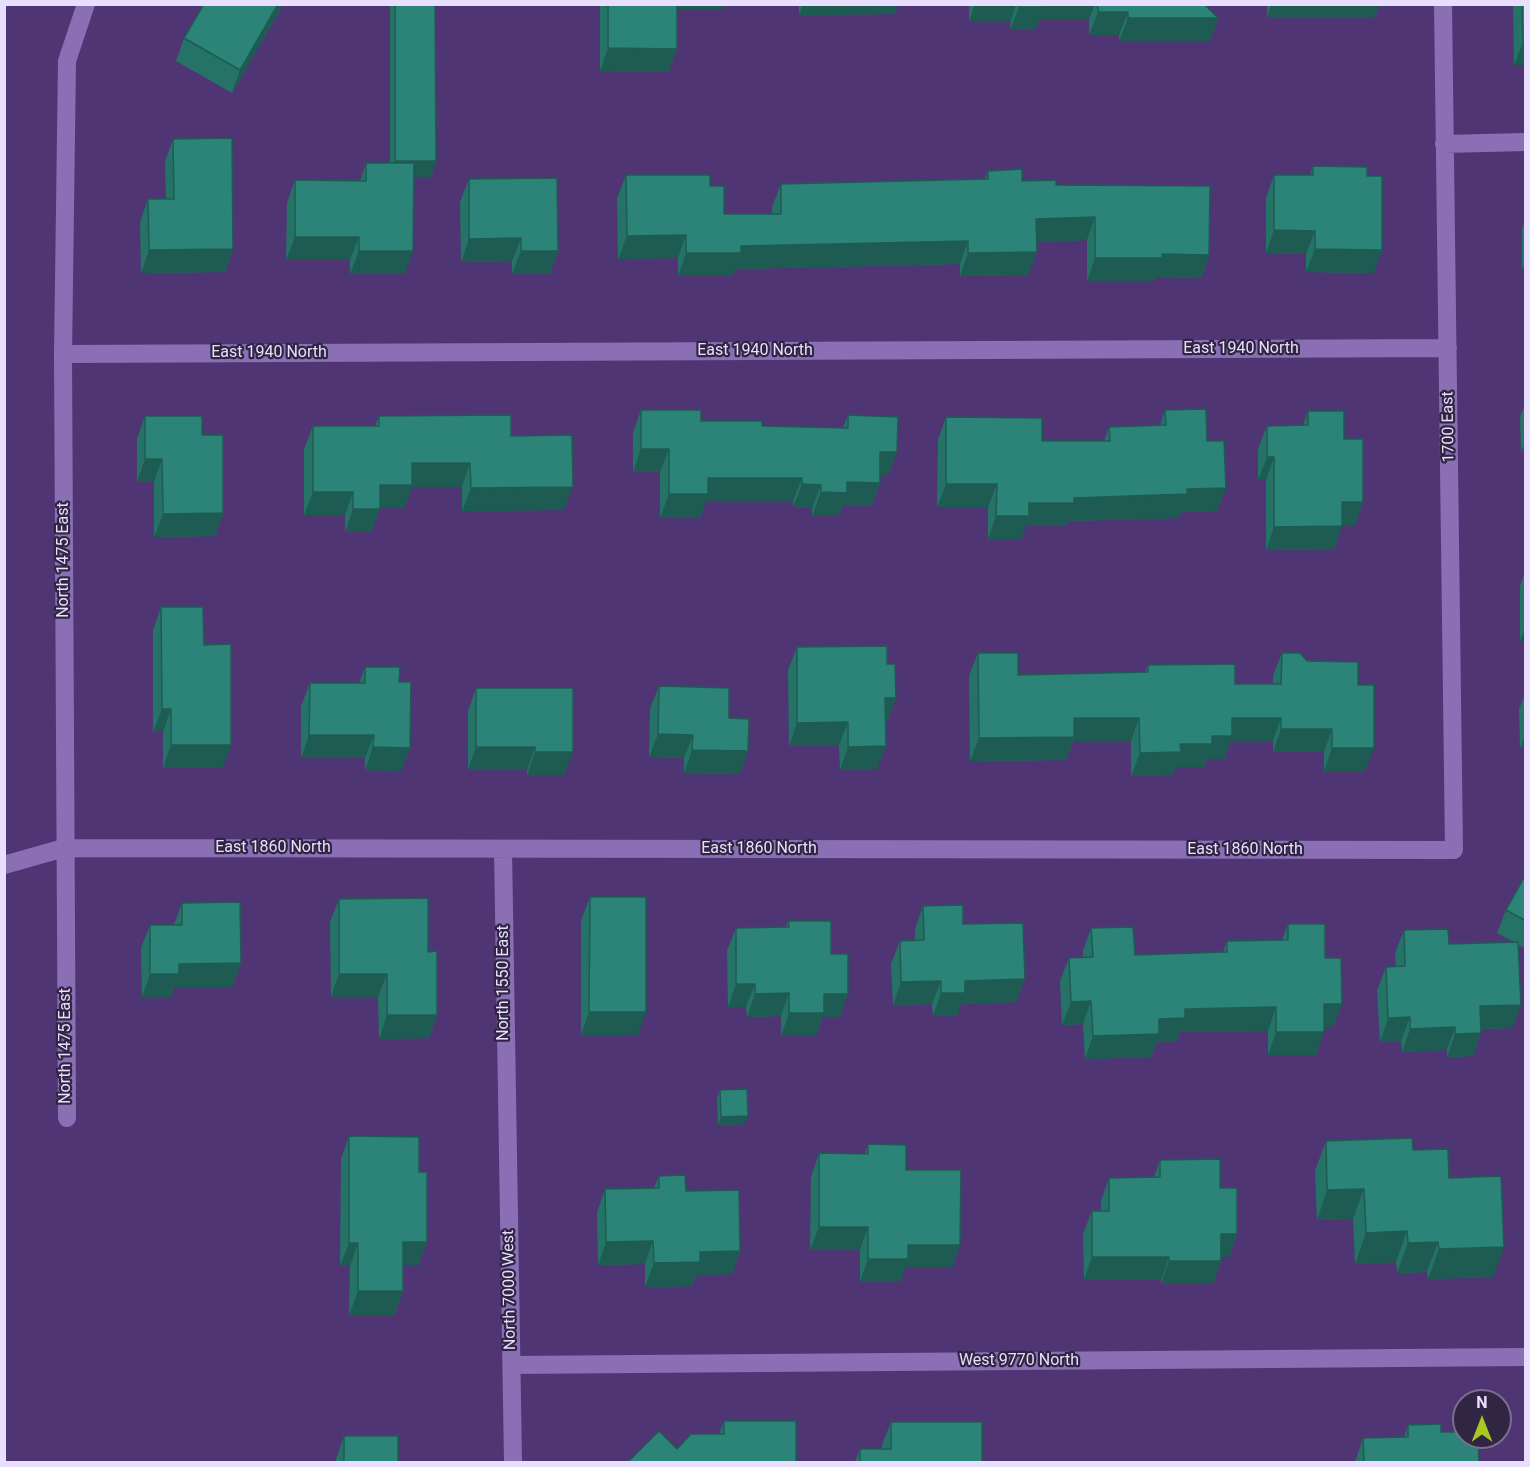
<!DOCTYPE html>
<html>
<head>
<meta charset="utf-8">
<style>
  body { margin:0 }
  #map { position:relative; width:1530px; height:1467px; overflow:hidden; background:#503575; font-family:Roboto,sans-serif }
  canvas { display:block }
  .frame { position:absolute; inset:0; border:6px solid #e8defd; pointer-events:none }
  .north { position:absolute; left:1452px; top:1389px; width:60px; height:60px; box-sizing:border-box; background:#302542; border:2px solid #7a6f8d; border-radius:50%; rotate:0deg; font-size:16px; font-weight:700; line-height:24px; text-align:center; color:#e8defd }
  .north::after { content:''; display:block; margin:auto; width:21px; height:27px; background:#a7c81f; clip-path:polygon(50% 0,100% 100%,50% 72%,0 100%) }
</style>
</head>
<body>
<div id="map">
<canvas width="1530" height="1467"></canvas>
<div class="frame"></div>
<div class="north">N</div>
</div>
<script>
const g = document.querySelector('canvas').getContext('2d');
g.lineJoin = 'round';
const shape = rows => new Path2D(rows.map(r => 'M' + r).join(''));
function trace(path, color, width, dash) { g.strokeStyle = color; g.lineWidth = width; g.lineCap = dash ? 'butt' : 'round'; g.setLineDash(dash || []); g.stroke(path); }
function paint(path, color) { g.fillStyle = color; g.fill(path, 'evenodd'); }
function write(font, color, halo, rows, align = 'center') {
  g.font = font + ' Roboto,sans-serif'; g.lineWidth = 4.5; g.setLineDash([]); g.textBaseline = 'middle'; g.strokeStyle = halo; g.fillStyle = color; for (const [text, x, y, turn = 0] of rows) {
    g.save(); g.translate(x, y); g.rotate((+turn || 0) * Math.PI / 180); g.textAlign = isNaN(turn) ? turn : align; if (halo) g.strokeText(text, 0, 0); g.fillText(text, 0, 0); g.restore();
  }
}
trace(shape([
  [1444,144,1526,142],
  [63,354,1448,348],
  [503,849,513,1462],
  [4,865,64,848,1454,850,1443,4],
  [67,1118,63,354,67,61,86,4],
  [512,1365,1526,1357]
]), '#8a6fb5', 18);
paint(shape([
  [204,4,282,4,280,10,232,93,176,61,184,38],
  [390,4,435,4,436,161,431,177,414,177,405,274,350,274,350,260,286,260,287,203,295,180,360,181,366,163,390,163],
  [600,4,724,4,722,9,677,9,677,49,668,72,600,71],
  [799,4,898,4,894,14,799,15],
  [969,4,1204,4,1218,18,1210,41,1119,41,1119,35,1089,35,1089,20,1039,20,1035,30,1010,30,1011,21,969,21],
  [1267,4,1380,4,1375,17,1267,18],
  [1513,4,1526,4,1526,65,1514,65],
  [173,139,233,249,225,272,141,273,140,222,148,199,166,199,165,162],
  [1313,166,1382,250,1373,273,1306,272,1306,254,1266,253,1266,198,1274,175,1310,175],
  [988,171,1022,181,1056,185,1209,255,1201,278,1155,277,1153,281,1087,281,1087,240,1037,242,1028,275,960,276,960,264,735,269,733,276,678,276,678,258,618,259,617,198,626,175,710,186,724,214,772,214,772,207,781,184,985,179],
  [469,179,558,251,550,274,512,274,512,261,461,262,460,202],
  [1526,219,1526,270,1522,270,1522,229],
  [1526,402,1526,452,1521,452,1520,416],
  [641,410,701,421,762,426,843,428,848,415,897,452,888,475,880,475,880,483,871,506,843,505,838,516,812,516,812,508,793,507,793,501,706,501,700,518,660,518,660,472,633,472,633,433],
  [1165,410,1207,441,1217,511,1181,512,1179,518,1068,521,1066,526,1026,526,1021,539,988,539,988,507,937,507,938,440,946,417,1042,441,1104,441,1109,427,1160,425],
  [1308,411,1344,439,1363,502,1355,525,1342,525,1334,549,1266,550,1266,480,1258,480,1258,449,1267,426,1303,425],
  [145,416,202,435,223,513,215,536,154,537,154,482,137,482,137,439],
  [379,416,511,436,564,510,462,511,462,487,412,487,404,508,380,508,371,532,345,532,345,515,304,515,304,449,313,426,375,426],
  [1526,570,1526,641,1520,641,1520,586],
  [161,607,204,645,223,768,163,768,163,732,153,732,153,630],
  [797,647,887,664,896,698,887,721,886,721,877,769,840,770,839,745,789,746,788,670],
  [978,653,1018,675,1145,672,1148,665,1235,684,1273,684,1273,676,1282,653,1358,685,1365,771,1324,771,1324,752,1273,752,1273,741,1231,741,1224,759,1207,759,1204,767,1176,767,1172,775,1131,776,1131,741,1073,741,1066,760,970,761,969,676],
  [365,667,399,682,410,748,401,771,365,770,365,758,301,758,301,706,310,683,359,683],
  [659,686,729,718,740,774,684,773,684,758,649,757,650,709],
  [476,688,564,775,527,775,527,770,468,770,468,711],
  [1526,692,1526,748,1520,748,1519,709],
  [1526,874,1526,948,1518,945,1513,1028,1481,1029,1473,1056,1447,1057,1447,1050,1402,1052,1401,1041,1380,1042,1377,990,1386,967,1396,966,1395,953,1404,930,1449,944,1514,942,1497,933,1506,910],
  [590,897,638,1035,581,1035,581,920],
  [339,899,437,1015,429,1038,379,1039,378,997,331,997,330,922],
  [182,903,241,963,232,987,174,987,171,997,142,997,141,948,150,925,174,925],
  [923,906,963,924,1016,1002,961,1004,957,1016,933,1016,932,1004,893,1005,891,964,900,941,915,940,915,929],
  [788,921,831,954,840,1017,822,1017,816,1036,781,1036,781,1016,747,1017,746,1007,728,1007,727,951,736,928,786,927],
  [1288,924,1325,958,1342,1004,1333,1027,1324,1027,1316,1055,1268,1055,1268,1031,1180,1032,1177,1041,1157,1042,1151,1057,1085,1059,1083,1024,1062,1025,1060,981,1069,958,1083,957,1083,951,1091,928,1135,955,1223,952,1227,941,1282,940],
  [720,1090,745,1124,718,1125,717,1098],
  [349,1136,419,1172,427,1242,418,1265,403,1265,403,1291,394,1315,349,1315,350,1266,340,1266,341,1159],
  [1326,1141,1413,1150,1449,1178,1493,1277,1428,1279,1427,1272,1397,1273,1396,1262,1355,1264,1353,1219,1317,1220,1315,1171],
  [868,1144,906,1170,960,1245,952,1268,905,1268,900,1282,860,1282,860,1250,810,1250,811,1177,819,1153,865,1154],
  [1160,1160,1220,1188,1237,1234,1229,1257,1221,1257,1221,1261,1213,1284,1161,1284,1161,1280,1084,1280,1083,1234,1092,1211,1101,1211,1101,1201,1109,1178,1154,1177],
  [659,1176,686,1191,740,1251,732,1274,696,1275,692,1286,645,1287,645,1264,598,1265,597,1212,605,1189,654,1188],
  [724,1421,796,1462,677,1449,719,1434],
  [891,1422,982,1462,855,1462,860,1449,882,1449,882,1445],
  [1408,1425,1441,1432,1479,1462,1355,1462,1363,1438,1404,1437],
  [344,1436,398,1462,336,1462,336,1459]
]), '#257266');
paint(shape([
  [278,4,282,4,280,10,232,93,240,70],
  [671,4,724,4,722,9,669,9],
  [803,4,898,4,894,14,799,15],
  [975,4,1016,4,1011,21,969,21],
  [1041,4,1095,4,1089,20,1039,20,1035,30,1010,30,1019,7],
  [1271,4,1380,4,1375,17,1267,18],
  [1098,12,1128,12,1119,35,1089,35],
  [1128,18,1218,18,1210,41,1119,41],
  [1523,42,1526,42,1526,65,1514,65],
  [608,48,677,49,668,72,600,71],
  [395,161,436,161,431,177,390,177],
  [1095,217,1087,240,1027,243,1036,219],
  [1274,230,1315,231,1306,254,1266,253],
  [686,235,678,258,618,259,627,236],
  [295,237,359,237,350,260,286,260],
  [521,238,512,261,461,262,469,239],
  [968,241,960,264,735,269,733,276,678,276,686,253,741,246],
  [233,249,225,272,141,273,149,250],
  [1315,249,1382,250,1373,273,1306,272],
  [359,251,413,251,405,274,350,274],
  [521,251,558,251,550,274,512,274],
  [1037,252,1028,275,960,276,968,253],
  [1162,254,1209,255,1201,278,1155,277,1153,281,1087,281,1095,258],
  [1526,259,1526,270,1522,270],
  [1526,440,1526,452,1521,452],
  [641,449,669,449,660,472,633,472],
  [880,452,897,452,888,475,872,475],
  [1267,457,1274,457,1266,480,1258,480],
  [145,459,162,459,154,482,137,482],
  [412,463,470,463,462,487,412,487,404,508,371,508,380,485],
  [708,478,802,478,793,501,706,501,700,518,660,518,669,494],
  [847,482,880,483,871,506,843,505,838,516,812,516,821,492],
  [802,484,821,485,812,508,793,507],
  [946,484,997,484,988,507,937,507],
  [573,487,564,510,462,511,471,488],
  [1226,488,1217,511,1181,512,1179,518,1068,521,1066,526,1026,526,1021,539,988,539,996,516,1029,503,1074,498,1187,489],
  [313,492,353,492,345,515,304,515],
  [1342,502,1363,502,1355,525,1334,525],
  [353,509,380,509,371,532,345,532],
  [223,513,215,536,154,537,163,514],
  [1342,526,1334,549,1266,550,1274,527],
  [1526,625,1526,641,1520,641],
  [885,698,896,698,887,721,877,721],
  [162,709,171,709,163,732,153,732],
  [1074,718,1139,718,1131,741,1073,741,1066,760,970,761,979,738],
  [1232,718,1281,718,1273,741,1231,741,1224,759,1207,759,1204,767,1176,767,1172,775,1131,776,1140,753,1212,736],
  [848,722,839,745,789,746,797,723],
  [1281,729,1332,729,1324,752,1273,752],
  [658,734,693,735,684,758,649,757],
  [1526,734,1526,748,1520,748],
  [309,735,374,735,365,758,301,758],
  [171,745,231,745,223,768,163,768],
  [886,746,877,769,840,770,848,747],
  [373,747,410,748,401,771,365,770],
  [476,747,535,747,527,770,468,770],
  [1332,748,1374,748,1365,771,1324,771],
  [692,750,748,751,740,774,684,773],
  [535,752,573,752,564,775,527,775],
  [241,963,232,987,174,987,171,997,142,997,150,974,179,964],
  [339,974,387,974,378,997,331,997],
  [1025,979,1016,1002,961,1004,957,1016,933,1016,941,993,965,981],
  [941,981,932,1004,893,1005,901,982],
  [736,984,755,984,746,1007,728,1007],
  [789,993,781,1016,747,1017,755,994],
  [824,994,848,994,840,1017,822,1017,816,1036,781,1036,789,1013],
  [1091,1001,1083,1024,1062,1025,1071,1002],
  [1324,1004,1342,1004,1333,1027,1315,1027],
  [1521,1005,1513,1028,1472,1029,1480,1006],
  [1276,1007,1268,1031,1180,1032,1177,1041,1157,1042,1151,1057,1085,1059,1093,1036,1159,1019,1185,1009],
  [589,1012,646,1012,638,1035,581,1035],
  [387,1015,437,1015,429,1038,379,1039],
  [1410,1017,1401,1041,1380,1042,1388,1018],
  [1455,1027,1447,1050,1402,1052,1410,1029],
  [1276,1032,1324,1032,1316,1055,1268,1055],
  [1481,1033,1473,1056,1447,1057,1455,1034],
  [748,1116,745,1124,718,1125,721,1117],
  [1364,1189,1353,1219,1317,1220,1327,1190],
  [819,1227,868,1227,860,1250,810,1250],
  [1407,1231,1396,1262,1355,1264,1366,1233],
  [1221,1234,1237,1234,1229,1257,1212,1257],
  [653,1241,645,1264,598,1265,606,1242],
  [403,1242,427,1242,418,1265,395,1265],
  [1438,1242,1427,1272,1397,1273,1408,1243],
  [349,1243,358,1243,350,1266,340,1266],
  [908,1245,960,1245,952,1268,905,1268,900,1282,860,1282,868,1259],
  [1504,1247,1493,1277,1428,1279,1439,1249],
  [740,1251,732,1274,696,1275,692,1286,645,1287,654,1263,700,1252],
  [1092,1257,1169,1257,1161,1280,1084,1280],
  [1169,1261,1221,1261,1213,1284,1161,1284],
  [358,1291,403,1291,394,1315,349,1315]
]), '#1e5c53');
const building = shape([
  [204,4,278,4,240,70,184,38,204,4],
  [395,4,435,4,436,161,395,161,395,4],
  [608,4,677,4,677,49,608,48,608,4],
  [1019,4,1044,4,1044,7,1019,7,1019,4],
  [1098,4,1204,4,1218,18,1128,18,1128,12,1098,12,1098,4],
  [1522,4,1526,4,1526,42,1523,42,1522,4],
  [232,138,233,249,149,250,148,199,174,199,173,139,232,138],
  [366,163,414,163,413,251,359,251,359,237,295,237,295,180,366,181,366,163],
  [1313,166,1367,167,1367,176,1382,176,1382,250,1315,249,1315,231,1274,230,1274,175,1313,175,1313,166],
  [1022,169,1022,181,1056,180,1056,185,1210,186,1209,255,1162,254,1162,258,1095,258,1095,217,1036,219,1037,252,968,253,968,241,741,246,741,253,686,253,686,235,627,236,626,175,710,175,710,186,724,186,724,214,781,214,781,184,988,179,988,171,1022,169],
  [557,178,558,251,521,251,521,238,469,239,469,179,557,178],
  [1206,409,1207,441,1224,441,1226,488,1187,489,1187,494,1074,498,1074,503,1029,503,1029,516,996,516,997,484,946,484,946,417,1042,418,1042,441,1110,441,1109,427,1166,425,1165,410,1206,409],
  [641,410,701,410,701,421,762,421,762,426,848,428,848,415,898,417,897,452,880,452,880,483,847,482,847,493,821,492,821,485,802,484,802,478,708,478,708,494,669,494,669,449,641,449,641,410],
  [1308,411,1344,411,1344,439,1363,439,1363,502,1342,502,1342,526,1274,527,1274,457,1267,457,1267,426,1308,425,1308,411],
  [511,415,511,436,572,435,573,487,471,488,470,463,412,463,412,485,380,485,380,509,353,509,353,492,313,492,313,426,379,426,379,416,511,415],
  [145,416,202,416,202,435,223,435,223,513,163,514,162,459,145,459,145,416],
  [161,607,203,607,204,645,231,644,231,745,171,745,171,709,162,709,161,607],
  [887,646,887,664,895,664,896,698,885,698,886,746,848,747,848,722,797,723,797,647,887,646],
  [978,653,1018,653,1018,675,1148,672,1148,665,1235,664,1235,684,1281,684,1282,653,1300,653,1307,661,1358,662,1358,685,1374,685,1374,748,1332,748,1332,729,1281,729,1281,718,1232,718,1232,736,1212,736,1212,744,1180,744,1181,752,1140,753,1139,718,1074,718,1074,737,979,738,978,653],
  [365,667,400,667,399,682,411,682,410,748,373,747,374,735,309,735,310,683,365,683,365,667],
  [659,686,729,688,729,718,749,719,748,751,692,750,693,735,658,734,659,686],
  [476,688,573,688,573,752,535,752,535,747,476,747,476,688],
  [1526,874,1526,921,1506,910,1526,874],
  [590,897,646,897,646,1012,589,1012,590,897],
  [428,898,428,952,437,951,437,1015,387,1015,387,974,339,974,339,899,428,898],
  [240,902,241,963,179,964,179,974,150,974,150,925,182,925,182,903,240,902],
  [963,905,963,924,1023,923,1025,979,965,981,965,993,941,993,941,981,901,982,900,941,924,940,923,906,963,905],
  [788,921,831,921,831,954,848,954,848,994,824,994,824,1013,789,1013,789,993,755,994,755,984,736,984,736,928,789,927,788,921],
  [1288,924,1325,924,1325,958,1341,958,1342,1004,1324,1004,1324,1032,1276,1032,1276,1007,1185,1009,1185,1018,1159,1019,1159,1034,1093,1036,1091,1001,1071,1002,1069,958,1093,957,1091,928,1133,927,1135,955,1227,952,1227,941,1288,940,1288,924],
  [1448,929,1449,944,1518,942,1521,1005,1480,1006,1481,1033,1455,1034,1455,1027,1410,1029,1410,1017,1388,1018,1386,967,1405,966,1404,930,1448,929],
  [747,1089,748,1116,721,1117,720,1090,747,1089],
  [349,1136,419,1137,419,1172,427,1172,427,1242,403,1242,403,1291,358,1291,358,1243,349,1243,349,1136],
  [1412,1138,1413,1150,1448,1149,1449,1178,1501,1176,1504,1247,1439,1249,1438,1242,1408,1243,1407,1231,1366,1233,1364,1189,1327,1190,1326,1141,1412,1138],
  [868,1144,906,1145,906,1170,961,1170,960,1245,908,1245,908,1259,868,1259,868,1227,819,1227,819,1153,868,1154,868,1144],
  [1220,1159,1220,1188,1237,1188,1237,1234,1221,1234,1221,1261,1169,1261,1169,1257,1092,1257,1092,1211,1109,1211,1109,1178,1160,1177,1160,1160,1220,1159],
  [685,1175,686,1191,739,1190,740,1251,700,1252,700,1262,654,1263,653,1241,606,1242,605,1189,659,1188,659,1176,685,1175],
  [724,1421,796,1421,796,1462,628,1462,659,1431,677,1449,691,1434,724,1434,724,1421],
  [891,1422,982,1422,982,1462,860,1462,860,1449,891,1449,891,1422],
  [1441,1424,1441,1432,1464,1432,1464,1437,1478,1437,1479,1462,1364,1462,1363,1438,1408,1437,1408,1425,1441,1424],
  [344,1436,398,1436,398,1462,344,1462,344,1436]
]);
paint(building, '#2b8477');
trace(building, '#1e5c53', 1.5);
write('16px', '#e8defd', '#302542', [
  ["East 1940 North",1241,349],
  ["East 1940 North",755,351],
  ["East 1940 North",269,353],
  ["1700 East",1449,427,-91],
  ["North 1475 East",64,560,-90],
  ["East 1860 North",273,848],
  ["East 1860 North",759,849],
  ["East 1860 North",1245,850],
  ["North 1550 East",504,983,-90],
  ["North 1475 East",66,1046,-90],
  ["North 7000 West",510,1290,-91],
  ["West 9770 North",1019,1361]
]);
</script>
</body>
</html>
